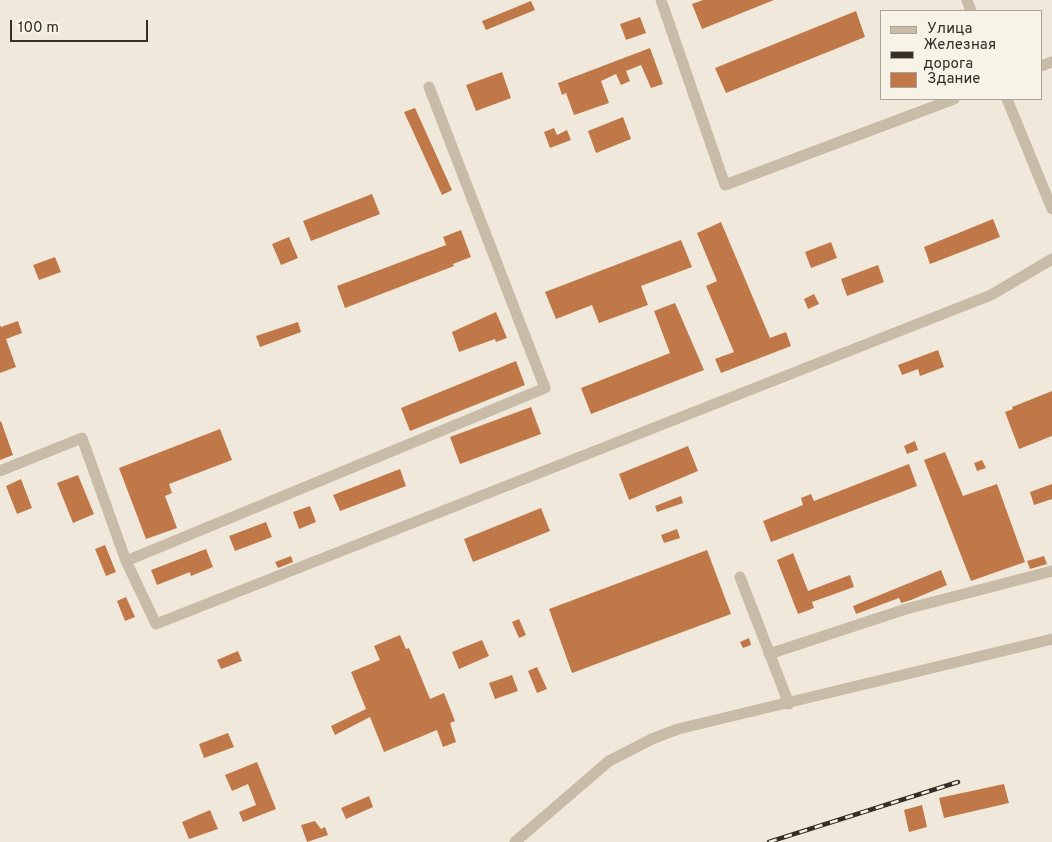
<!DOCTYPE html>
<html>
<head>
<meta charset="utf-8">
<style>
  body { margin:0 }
  #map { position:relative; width:1052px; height:842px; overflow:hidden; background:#f0e9db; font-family:Overpass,sans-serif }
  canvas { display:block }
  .legend { position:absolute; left:880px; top:10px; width:162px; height:90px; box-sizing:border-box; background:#f8f3e7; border:1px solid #aaa49a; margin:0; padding:6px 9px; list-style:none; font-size:15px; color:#352e27 }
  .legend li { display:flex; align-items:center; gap:10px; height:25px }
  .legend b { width:25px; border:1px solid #aaa49a }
  .scale { position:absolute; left:10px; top:20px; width:138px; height:22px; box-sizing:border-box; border:2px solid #352e27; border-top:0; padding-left:6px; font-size:15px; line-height:18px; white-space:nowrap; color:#352e27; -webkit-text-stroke:4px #f8f3e7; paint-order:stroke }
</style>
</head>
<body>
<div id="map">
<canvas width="1052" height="842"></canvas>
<ul class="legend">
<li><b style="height:6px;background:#c8bba7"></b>Улица</li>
<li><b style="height:6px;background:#352e27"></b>Железная дорога</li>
<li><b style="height:14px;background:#c07849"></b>Здание</li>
</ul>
<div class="scale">100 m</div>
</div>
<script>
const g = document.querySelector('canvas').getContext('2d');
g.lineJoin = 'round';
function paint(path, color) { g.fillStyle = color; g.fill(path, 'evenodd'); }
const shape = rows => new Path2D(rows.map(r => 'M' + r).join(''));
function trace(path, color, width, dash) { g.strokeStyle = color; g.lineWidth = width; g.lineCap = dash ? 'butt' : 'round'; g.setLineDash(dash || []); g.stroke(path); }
paint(shape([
  [703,0,774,0,702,29,692,4],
  [531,1,535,10,486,30,482,21],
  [856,11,865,37,726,93,715,68],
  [640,17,646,33,626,40,620,24],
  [650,48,663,84,651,88,641,65,626,71,630,81,621,85,616,74,601,81,609,103,574,115,566,93,562,95,558,83],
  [502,72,511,98,476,111,466,85],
  [415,108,452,190,442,195,404,112],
  [623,117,631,139,596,153,588,131],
  [554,128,557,135,567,130,571,140,550,148,544,132],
  [372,194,380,214,311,241,303,221],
  [993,219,1000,237,930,264,924,247],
  [721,222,770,338,786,332,791,346,721,373,715,359,734,352,706,286,717,281,697,233],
  [461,230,471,257,453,264,454,266,345,308,337,286,446,245,443,237],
  [289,237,298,258,281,265,272,244],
  [681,240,692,267,641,286,648,305,599,323,592,305,556,319,545,292],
  [831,242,837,258,811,268,805,252],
  [55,257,61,272,39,280,33,265],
  [878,265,884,282,847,296,841,279],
  [814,294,819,304,808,309,804,299],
  [675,303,704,370,591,414,581,388,670,353,654,311],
  [496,312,507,338,496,342,495,339,459,352,452,332],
  [18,321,22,333,6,339,16,367,0,373,0,325,1,327],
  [298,322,301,332,260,347,256,336],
  [938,350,944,367,920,376,918,369,902,375,898,365],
  [516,361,525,385,410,431,401,408],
  [1052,391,1052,436,1019,449,1005,412,1013,409,1012,407],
  [531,407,541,434,460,464,450,437],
  [1,421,13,455,0,460,0,422],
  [220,429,232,460,169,484,172,493,165,496,177,528,146,539,119,468],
  [915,441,918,450,907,454,904,446],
  [688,446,698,471,629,500,619,474],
  [945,452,963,496,997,484,1025,562,971,581,924,460],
  [982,460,986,468,977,471,974,463],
  [909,464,917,486,771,542,763,521,803,505,801,498,811,494,814,501],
  [400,469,406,486,340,511,333,495],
  [78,475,94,514,73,523,57,483],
  [21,479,32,508,17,514,6,486],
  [1052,484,1052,499,1034,505,1030,492],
  [681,496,683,503,657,512,655,506],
  [310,506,316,522,299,529,293,512],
  [541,508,550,531,473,562,464,539],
  [266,522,272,537,235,551,229,536],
  [677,529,680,538,664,543,661,535],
  [105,545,116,572,106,576,95,549],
  [206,549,213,567,191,576,190,572,157,585,151,570],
  [707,550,731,614,572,673,549,609],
  [793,553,808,591,850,575,854,587,812,602,814,608,798,614,777,560],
  [291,556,293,562,278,568,275,562],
  [1044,556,1047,564,1030,569,1027,561],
  [941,570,947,585,911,600,901,603,899,598,856,614,853,606],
  [126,597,135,617,125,621,117,601],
  [519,619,526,635,519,638,512,622],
  [400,635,406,649,409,648,430,699,444,693,455,721,450,723,456,742,443,747,437,730,384,752,370,717,335,735,331,726,366,709,351,672,380,660,374,646],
  [749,638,751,645,743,648,740,642],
  [482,640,489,656,459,669,452,652],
  [238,651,242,661,221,669,217,660],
  [537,667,547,689,537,693,528,671],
  [512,675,518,691,495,699,489,683],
  [228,733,234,747,204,758,199,744],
  [257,762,276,809,243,822,239,812,256,805,248,784,232,791,225,775],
  [1004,784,1009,803,944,818,939,798],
  [369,796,373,807,346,819,341,808],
  [922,805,927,827,909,832,904,810],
  [210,810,218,829,189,839,182,822],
  [315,821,321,829,325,827,328,835,307,842,301,825]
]), '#c07849');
trace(shape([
  [661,0,725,185,954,99],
  [967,0,971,11],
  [1041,66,1052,62],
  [1007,99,1052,209],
  [0,471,82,438,126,561,545,388,429,87],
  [126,561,156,624,991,295,1052,259],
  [740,577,789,704],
  [769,654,906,609,1052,571],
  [515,842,609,761,652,739,678,729,1052,639]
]), '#c8bba7', 11);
const rail = shape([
  [769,842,958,782]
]);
trace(rail, '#352e27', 4.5);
trace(rail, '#f8f3e7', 2.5, [8]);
</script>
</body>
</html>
